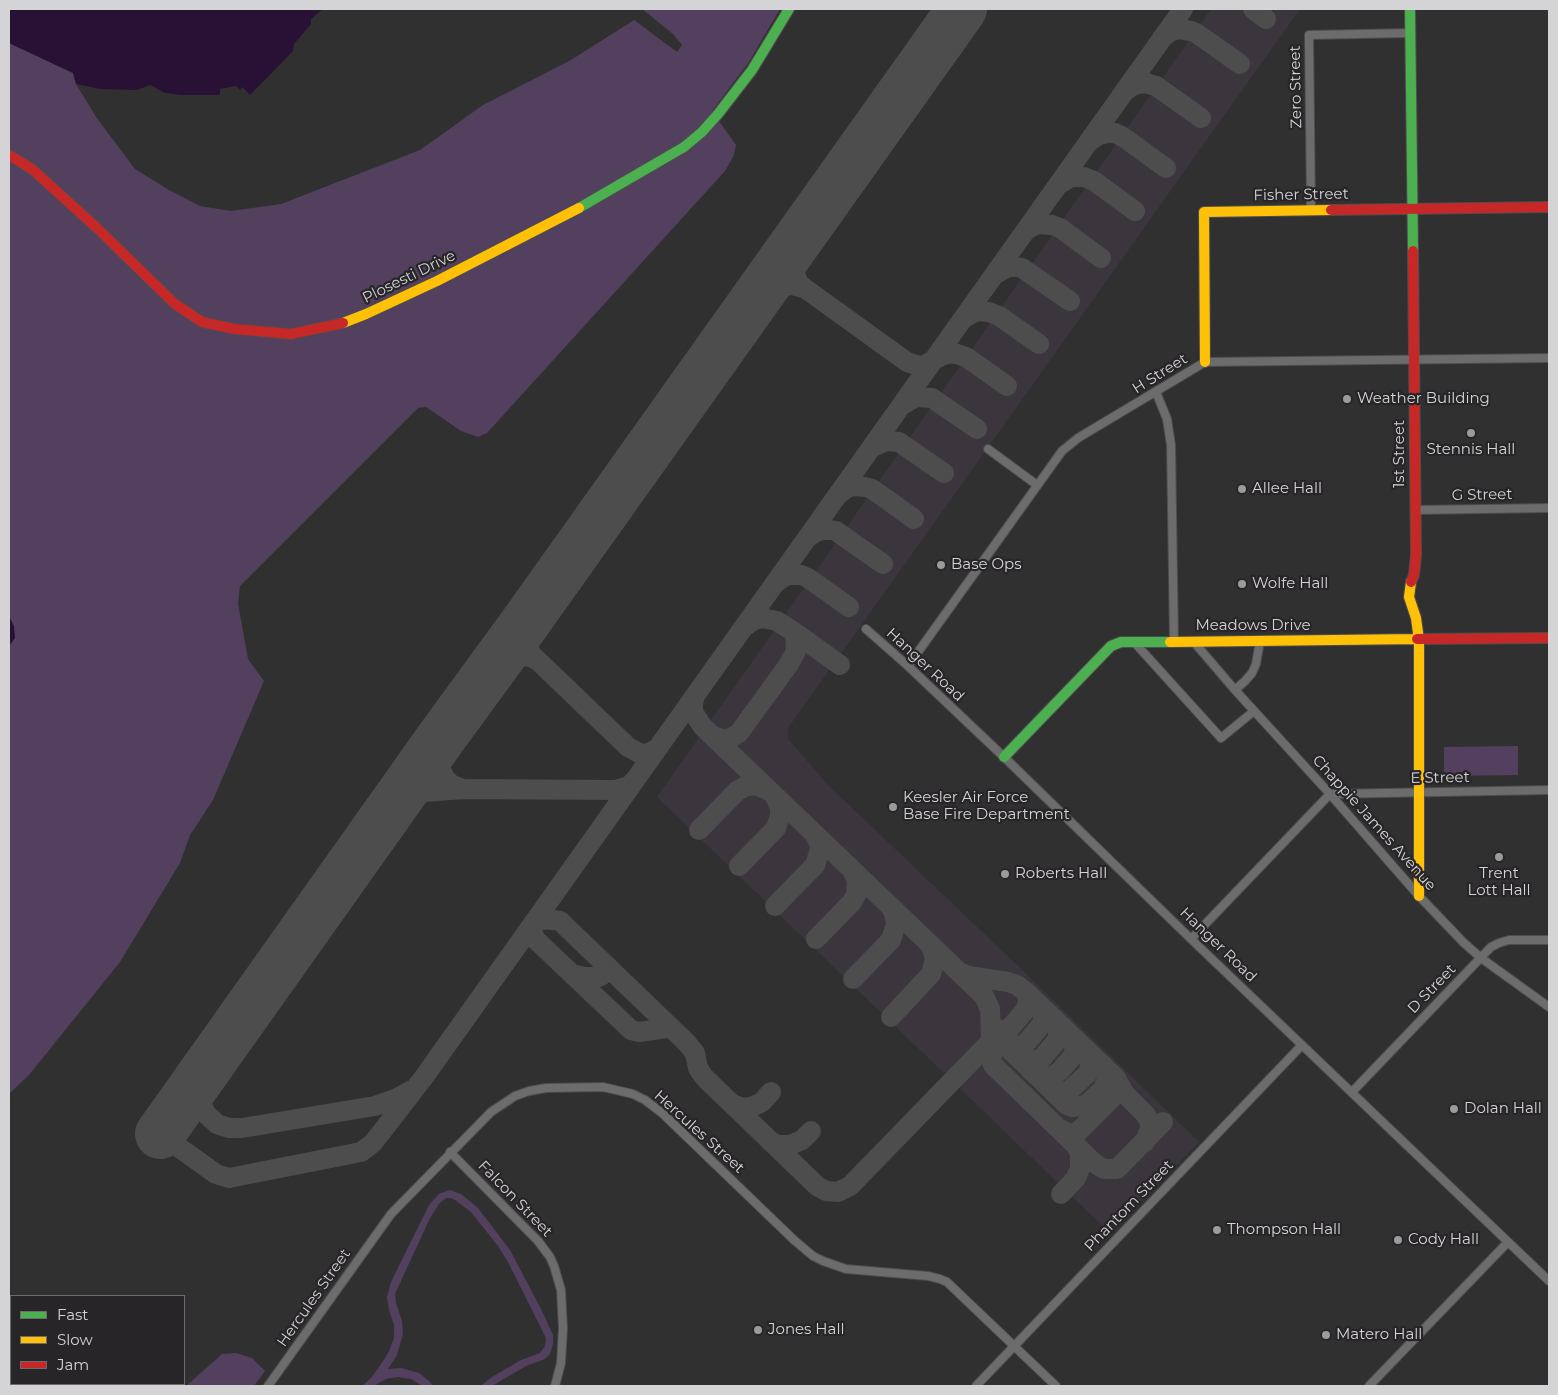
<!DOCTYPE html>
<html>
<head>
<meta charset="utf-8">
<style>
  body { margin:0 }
  #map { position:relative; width:1558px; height:1395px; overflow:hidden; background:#313031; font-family:Montserrat,sans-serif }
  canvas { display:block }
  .frame { position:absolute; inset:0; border:10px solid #d4d3d5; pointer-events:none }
  .legend { position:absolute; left:10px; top:1295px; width:175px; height:90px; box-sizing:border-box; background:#272528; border:1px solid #6c6b6d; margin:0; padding:6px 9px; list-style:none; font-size:15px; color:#d4d3d5 }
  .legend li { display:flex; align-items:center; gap:10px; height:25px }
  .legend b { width:25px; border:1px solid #6c6b6d }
</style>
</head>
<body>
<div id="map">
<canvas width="1558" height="1395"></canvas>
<div class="frame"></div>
<ul class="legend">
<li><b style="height:6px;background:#4caf50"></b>Fast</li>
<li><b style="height:6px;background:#ffc107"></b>Slow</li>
<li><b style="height:6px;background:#c62828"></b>Jam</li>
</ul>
</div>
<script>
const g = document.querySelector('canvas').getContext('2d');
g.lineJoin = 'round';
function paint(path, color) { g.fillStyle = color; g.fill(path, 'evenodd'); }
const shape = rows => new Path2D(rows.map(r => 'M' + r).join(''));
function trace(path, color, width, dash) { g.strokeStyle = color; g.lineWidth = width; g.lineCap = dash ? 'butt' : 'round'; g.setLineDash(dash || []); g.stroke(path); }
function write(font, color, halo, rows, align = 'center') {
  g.font = font + ' Montserrat,sans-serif'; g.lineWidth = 4.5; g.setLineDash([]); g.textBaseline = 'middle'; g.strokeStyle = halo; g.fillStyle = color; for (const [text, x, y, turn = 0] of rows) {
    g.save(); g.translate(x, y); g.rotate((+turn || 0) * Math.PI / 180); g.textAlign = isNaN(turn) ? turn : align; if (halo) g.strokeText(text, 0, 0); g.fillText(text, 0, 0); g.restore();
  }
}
paint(shape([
  [1211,9,1300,9,788,728,788,739,828,785,1016,964,1199,1142,1110,1233,657,797]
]), '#3b363d');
paint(shape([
  [642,9,780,9,749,62,712,111,736,145,734,155,725,171,487,433,478,437,461,431,426,407,418,408,240,586,238,603,248,659,264,681,213,800,190,835,180,863,120,962,29,1075,9,1094,9,43,73,73,76,84,96,117,135,169,169,190,200,206,231,211,281,204,420,150,483,105,571,60,634,20,677,52,682,45,673,34],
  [1518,746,1518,775,1444,776,1444,747],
  [450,1190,461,1194,478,1208,510,1250,541,1309,553,1335,553,1344,550,1354,545,1359,526,1366,492,1386,480,1386,492,1377,521,1360,540,1353,545,1346,546,1338,509,1264,498,1246,471,1212,455,1200,451,1198,446,1198,439,1204,430,1218,395,1294,396,1303,402,1321,403,1334,397,1355,388,1369,401,1368,419,1373,429,1381,433,1386,422,1386,411,1379,398,1377,386,1379,374,1386,362,1386,372,1377,385,1358,389,1351,394,1338,394,1325,389,1310,387,1297,391,1282,429,1205,439,1194],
  [236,1353,252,1358,265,1371,254,1386,186,1386,222,1354],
  [82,1384,125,1384,129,1386,76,1386]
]), '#52405e');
paint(shape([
  [9,9,323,9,311,19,311,24,294,44,293,51,250,95,242,87,240,90,236,86,220,89,220,95,181,95,165,93,150,85,137,90,100,89,76,84,73,73,9,43],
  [9,616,14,626,15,638,9,646]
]), '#291136');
trace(shape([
  [1253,9,1266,19],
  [1162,38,1170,32,1178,29,1191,31,1196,33,1240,64],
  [1124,92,1132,86,1138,84,1145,83,1156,86,1201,118],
  [1090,141,1099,135,1107,133,1115,133,1123,137,1166,168],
  [1058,185,1071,177,1084,177,1094,181,1135,211],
  [1025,231,1033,226,1039,224,1052,225,1060,228,1101,258],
  [793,247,790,254,791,265,799,284,907,362,919,366,925,365,941,356,950,353,957,354,966,357,1007,386],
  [994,275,1008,267,1016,267,1022,268,1070,301],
  [757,297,771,290,784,286,792,285,804,288],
  [963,319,973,313,978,311,989,312,999,316,1039,344],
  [902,405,916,397,932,398,977,429],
  [871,448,886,441,899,442,944,473],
  [839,494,847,488,854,486,865,487,872,489,914,519],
  [807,538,816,532,823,530,830,530,836,531,883,564],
  [775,583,787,575,801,575,808,578,849,607],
  [525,623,521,633,522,640,532,655,628,747,639,753,647,754,658,748],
  [794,632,840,665],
  [496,664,515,657,523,656,531,657,538,661],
  [695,696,693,703,693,712,703,727,984,996,990,1009,992,1061,993,1065,1094,1163,1104,1169,1117,1169,1163,1122],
  [713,736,724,740,729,739,739,733,789,664,795,653,796,642,794,632,777,621,762,618,754,620,744,627],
  [441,738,438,756,440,768,445,778,452,785,463,789,615,790,629,786,635,780],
  [391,808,409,798,425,792,463,789],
  [699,830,737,791,744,787,755,785,768,790],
  [739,866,776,828,780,816,780,808,775,796],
  [775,906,815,865,820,849,819,843,814,833],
  [534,922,546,919,560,921,687,1043,695,1053,698,1068,704,1077,817,1186,826,1191,838,1192,850,1186,991,1041],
  [531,926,532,932,536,940,572,974,584,977,599,977,604,974,605,965],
  [816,939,852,902,856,895,857,880,852,870],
  [961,973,968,976,1008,982,1017,985,1026,992,1116,1078,1124,1093,1146,1115,1150,1123,1150,1128,1145,1142],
  [572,974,631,1030,639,1032,666,1028,672,1029],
  [853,979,891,940,896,924,894,913,891,907],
  [891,1017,931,974,935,959,933,951,929,943],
  [991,1022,995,1030,1000,1031,1010,1028,1027,1008,1028,1000,1026,992],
  [991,1027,1000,1040,1067,1105,1072,1107,1082,1106,1087,1104,1103,1089,1107,1079,1107,1074,1103,1065],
  [1003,1043,1015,1046,1023,1045,1027,1042,1042,1024,1043,1018,1041,1006],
  [1017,1057,1029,1061,1037,1060,1043,1057,1058,1039,1058,1026,1055,1019],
  [1031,1071,1037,1075,1048,1076,1054,1075,1060,1071,1072,1057,1074,1052,1075,1046,1071,1035],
  [204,1074,199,1089,201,1102,206,1114,217,1124,229,1128,242,1128,375,1106,395,1099,410,1091],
  [1051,1089,1064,1092,1070,1090,1087,1074,1090,1068,1090,1062,1087,1050],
  [732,1104,744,1108,754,1106,762,1102,771,1092],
  [1060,1129,1070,1134,1078,1132,1114,1096],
  [160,1134,216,1174,229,1178,361,1152,373,1143,424,1077,1183,9],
  [771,1142,778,1145,790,1145,802,1140,811,1131],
  [1061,1194,1076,1178,1080,1168,1080,1154,1076,1145]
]), '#4e4d4e', 20);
trace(shape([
  [160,1134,441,738,525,623,962,9]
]), '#4e4d4e', 50);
const street = shape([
  [1311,210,1309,35,1410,33],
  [1156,392,1167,419,1171,445,1174,642],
  [988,449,1037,485],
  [1415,510,1549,508],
  [866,629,908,666,1004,757,1191,939,1549,1281],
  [1193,641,1235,690,1330,794,1419,896,1463,942,1481,958,1549,1007],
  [1134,642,1221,738,1254,711],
  [908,666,1062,451,1078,438,1205,362,1549,358],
  [1235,690,1245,681,1252,673,1256,664,1260,641],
  [1191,939,1330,794,1549,790],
  [1352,1092,1491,947,1499,943,1509,940,1549,940],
  [450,1152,538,1241,550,1257,554,1266,561,1290,563,1328,561,1363,555,1386],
  [268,1386,391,1214,491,1112,515,1096,529,1091,546,1088,603,1087,633,1094,645,1100,662,1113,794,1240,813,1256,823,1261,846,1269,928,1276,940,1279,947,1282,1056,1386],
  [976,1386,1302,1045],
  [1369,1386,1508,1242]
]);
const fast = shape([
  [1410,9,1413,251],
  [579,208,684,147,702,132,718,114,752,70,789,9],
  [1004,757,1111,646,1121,642,1170,642]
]);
const slow = shape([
  [343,323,366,314,437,281,579,208],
  [1205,362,1204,212,1331,210],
  [1411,582,1409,597,1416,618,1419,640,1419,896],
  [1170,642,1417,639]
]);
const jam = shape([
  [9,155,32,169,98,229,175,304,202,322,234,329,291,334,343,323],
  [1331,210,1549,207],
  [1411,582,1414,575,1416,555,1413,251],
  [1417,639,1549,638]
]);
trace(street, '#4e4d4e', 10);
trace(fast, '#4e4d4e', 12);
trace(slow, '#4e4d4e', 12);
trace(jam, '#4e4d4e', 12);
trace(street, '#6c6c6c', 8);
trace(fast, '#4caf50', 10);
trace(slow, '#ffc107', 10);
trace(jam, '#c62828', 10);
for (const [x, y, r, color] of [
  [1347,399,5,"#9b9a9c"],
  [1471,433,5,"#9b9a9c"],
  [1242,489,5,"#9b9a9c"],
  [941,565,5,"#9b9a9c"],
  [1242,584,5,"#9b9a9c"],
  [893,807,5,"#9b9a9c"],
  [1499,857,5,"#9b9a9c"],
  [1005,874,5,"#9b9a9c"],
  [1454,1109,5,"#9b9a9c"],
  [1217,1230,5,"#9b9a9c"],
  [1398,1240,5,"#9b9a9c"],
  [758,1330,5,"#9b9a9c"],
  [1326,1335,5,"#9b9a9c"]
]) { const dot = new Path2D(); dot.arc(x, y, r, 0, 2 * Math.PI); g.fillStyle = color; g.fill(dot); trace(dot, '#272528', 2); }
write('15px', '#d4d3d5', '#272528', [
  ["Zero Street",1296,87,-91],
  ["Fisher Street",1301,195,-1],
  ["Plosesti Drive",409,277,-26],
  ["H Street",1160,374,-32],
  ["1st Street",1400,454,-90],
  ["G Street",1482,495,-1],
  ["Meadows Drive",1253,626],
  ["Hanger Road",925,665,43],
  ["E Street",1440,778,-1],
  ["Chappie James Avenue",1374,823,48],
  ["Hanger Road",1218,945,44],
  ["D Street",1432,989,-46],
  ["Hercules Street",699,1132,42],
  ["Falcon Street",515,1199,46],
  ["Phantom Street",1129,1206,-46],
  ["Hercules Street",314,1298,-55]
]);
write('15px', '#d4d3d5', '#272528', [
  ["Weather Building",1357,399],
  ["Stennis Hall",1471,450,"center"],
  ["Allee Hall",1252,489],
  ["Base Ops",951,565],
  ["Wolfe Hall",1252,584],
  ["Keesler Air Force",903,798],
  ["Base Fire Department",903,815],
  ["Roberts Hall",1015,874],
  ["Trent",1499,874,"center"],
  ["Lott Hall",1499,891,"center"],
  ["Dolan Hall",1464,1109],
  ["Thompson Hall",1227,1230],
  ["Cody Hall",1408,1240],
  ["Jones Hall",768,1330],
  ["Matero Hall",1336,1335]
], 'left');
</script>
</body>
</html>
